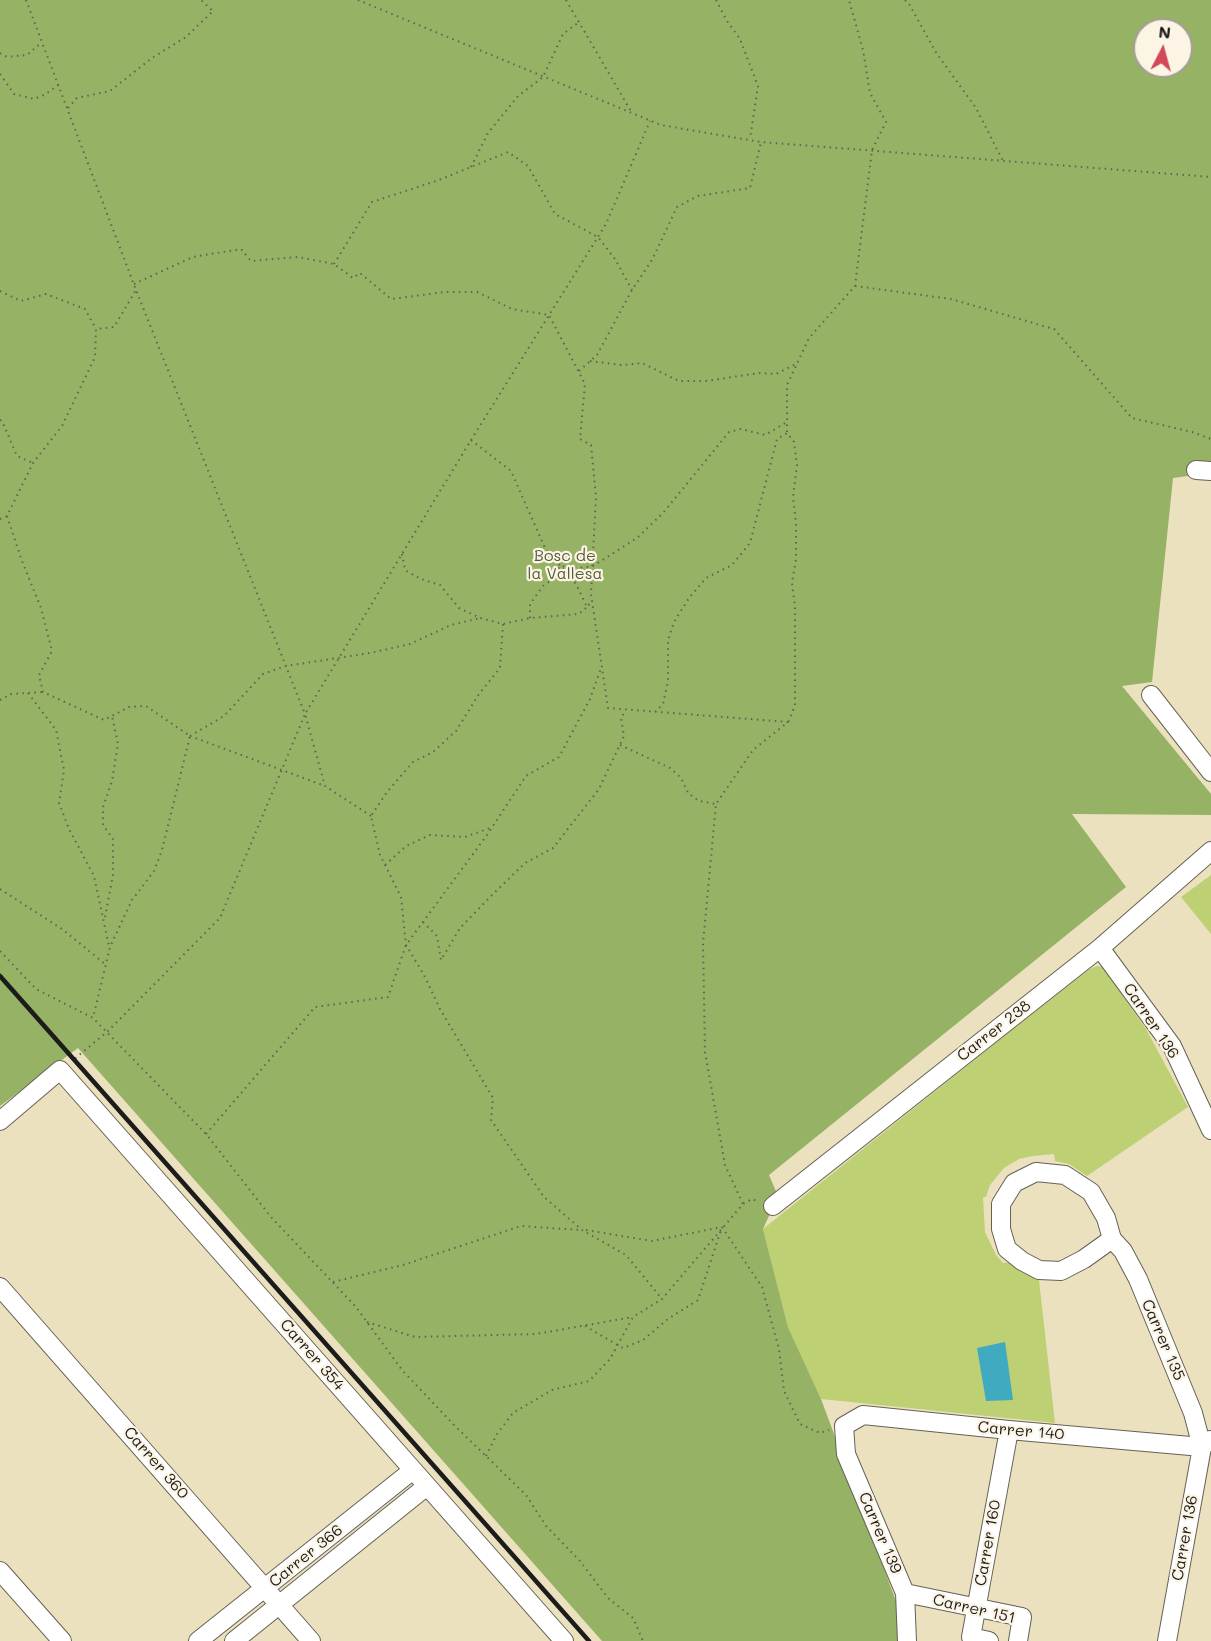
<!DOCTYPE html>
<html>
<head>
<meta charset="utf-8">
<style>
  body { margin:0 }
  #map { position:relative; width:1211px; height:1641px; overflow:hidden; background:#ece1bf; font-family:Mali,sans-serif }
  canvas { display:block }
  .north { position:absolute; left:1133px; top:18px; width:60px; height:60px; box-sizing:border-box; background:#fcf5e5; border:2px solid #a29e95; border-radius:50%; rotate:6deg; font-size:16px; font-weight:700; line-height:24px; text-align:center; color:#1c1c1c }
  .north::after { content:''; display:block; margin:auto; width:21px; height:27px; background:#d1495b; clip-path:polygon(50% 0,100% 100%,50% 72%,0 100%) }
</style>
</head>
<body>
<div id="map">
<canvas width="1211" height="1641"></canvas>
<div class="north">N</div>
</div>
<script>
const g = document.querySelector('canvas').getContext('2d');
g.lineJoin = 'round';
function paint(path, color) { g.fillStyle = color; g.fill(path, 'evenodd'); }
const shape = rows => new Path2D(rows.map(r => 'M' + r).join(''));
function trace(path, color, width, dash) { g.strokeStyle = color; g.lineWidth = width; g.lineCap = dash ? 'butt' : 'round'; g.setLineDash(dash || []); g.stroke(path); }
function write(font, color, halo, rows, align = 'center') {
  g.font = font + ' Mali,sans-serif'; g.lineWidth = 4.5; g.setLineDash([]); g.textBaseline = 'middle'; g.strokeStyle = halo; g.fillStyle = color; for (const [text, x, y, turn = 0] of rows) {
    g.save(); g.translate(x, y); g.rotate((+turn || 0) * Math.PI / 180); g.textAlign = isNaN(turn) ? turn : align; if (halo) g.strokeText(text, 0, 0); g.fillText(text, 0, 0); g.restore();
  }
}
paint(shape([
  [1211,875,1211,934,1181,897],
  [1097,966,1102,967,1146,1029,1188,1107,1087,1176,1069,1164,1055,1161,1054,1154,1033,1156,1019,1159,1004,1168,990,1185,986,1197,983,1197,985,1232,996,1255,1003,1263,1013,1262,1041,1273,1039,1280,1055,1423,821,1399,788,1327,763,1229,1008,1033,1090,969]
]), '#bdd073');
paint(shape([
  [0,0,1211,0,1211,473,1173,478,1152,682,1122,686,1211,794,1211,815,1072,814,1126,887,769,1175,778,1196,763,1229,788,1327,821,1399,903,1620,904,1641,602,1641,78,1048,0,1106],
  [1145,30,1181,30,1181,66,1145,66]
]), '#96b265');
paint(shape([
  [1005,1342,1013,1400,986,1401,977,1348]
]), '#40aac0');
const minor = shape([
  [1196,470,1211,471],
  [1151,695,1211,772],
  [1100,948,1172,1046,1211,1130],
  [0,1121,60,1070,564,1641],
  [773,1206,1100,948,1211,851],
  [0,1287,311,1641],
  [0,1571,62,1641],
  [905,1593,1022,1617,1018,1641],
  [198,1641,413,1470],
  [234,1641,427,1486],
  [907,1641,905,1593,846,1454,844,1426,863,1415,1009,1430,1202,1447,1193,1413,1138,1279,1123,1251,1112,1239,1106,1218,1091,1192,1065,1175,1036,1172,1014,1183,1001,1204,1001,1229,1007,1249,1022,1261,1039,1270,1061,1271,1084,1259,1112,1239],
  [989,1641,971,1637,1009,1430],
  [1167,1641,1202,1447,1210,1440]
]);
trace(minor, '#656155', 20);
trace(shape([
  [26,0,136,290,305,714,220,918,107,1032,72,1061],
  [358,0,661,125,761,142,1211,177],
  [566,0,632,113],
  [716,0,727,21,740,39,758,86,750,139],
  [905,0,909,4,937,54,976,108,1003,161],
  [0,53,7,57,27,55,42,42],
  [0,74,14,94,34,99,46,94,58,85],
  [68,108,77,98,110,91,152,58,186,37,213,11,201,0],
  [471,167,488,133,518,96,543,77,563,34,579,22],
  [334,264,372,202,439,180,508,152,528,166,555,214,598,237,615,259,632,290],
  [134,284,193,257,241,249,251,261,298,257,334,264,353,278,360,273,391,299,445,292,477,292,512,309,549,315,585,384,580,439,591,445,596,497,591,594,608,708,788,722,753,750,716,804,703,943,705,1052,725,1165,743,1204],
  [855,286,951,299,1054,329,1132,418,1192,432,1211,439],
  [0,291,21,301,46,294,85,309,96,329],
  [590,361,622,365,642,363,679,381,706,381,759,373,776,374,796,364],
  [579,371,597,355,632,290,652,260,677,207,698,196,750,188,761,142],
  [0,420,2,421,17,456,33,463],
  [787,432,787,385,809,338,855,286,872,150,886,122,870,93,863,50,849,0],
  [471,440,511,471,545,548,576,584,587,607,591,602],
  [7,516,22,561,41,608,52,651,39,675,43,692,104,720,129,707,146,706,190,736,162,850,154,871,132,900,110,947,93,1018],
  [0,519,7,516,33,463,62,426,95,357,96,329,114,327,136,290],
  [402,554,405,570,421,579,440,585,459,608,480,618,503,624,530,618,579,614,587,607],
  [530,618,530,604,543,586,553,579,560,566,579,568,593,566,637,538,663,513,729,432,741,429,765,435,787,422],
  [503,624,500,668,479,694,456,731,433,752,413,762,387,792,371,816,380,855,401,897,406,945,424,975,440,1009,493,1098,491,1120,544,1197,582,1230,626,1255,662,1299],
  [28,693,56,730,64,770,59,803,69,829,94,876,109,946],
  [0,700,11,694,43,692],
  [655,712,663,704,668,681,668,640,674,622,689,598,706,578,732,565,750,543,777,439,787,433,794,442,797,465,793,497,796,523,796,559,792,583,795,607,795,705,789,721],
  [190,736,224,716,263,674,286,666,370,653,410,644,451,625,480,618],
  [190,736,325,786],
  [620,745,670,768,681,778,688,793,699,801,716,804],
  [371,816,325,786,305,714,471,440,606,224,650,121],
  [385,865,406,846,430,835,465,837,493,827],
  [0,889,62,929,105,964],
  [105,917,113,875,113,839,103,825,103,807,112,781,118,744,112,716],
  [423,922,437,936,441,960,460,928,494,893,525,863,553,848,599,789,624,736,621,718,626,710],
  [0,951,36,989,93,1018,206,1134,271,1217,356,1307,402,1370,453,1424,526,1495,546,1526,580,1561,608,1598,633,1618,643,1641],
  [206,1134,315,1007,388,997,406,945,487,835,526,776,559,757,590,699,601,668],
  [722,1227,762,1287,779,1349,784,1391,800,1424,820,1433,829,1430],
  [586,1230,652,1241,722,1227],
  [333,1282,403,1265,521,1226,580,1230],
  [367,1322,415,1337,536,1334,633,1317],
  [585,1326,623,1348,643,1340,668,1319,698,1300,721,1230],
  [486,1456,497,1434,513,1413,552,1390,589,1381,610,1359,633,1317,662,1299,743,1204,752,1199,757,1201]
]), '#656155', 2, [1.5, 4.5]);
trace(minor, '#fff', 18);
trace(shape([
  [0,976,589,1641]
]), '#1c1c1c', 4.5);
write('16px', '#545b3a', '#fcf5e5', [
  ["Bosc de",565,556],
  ["la Vallesa",565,574]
]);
write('16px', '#1c1c1c', '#fcf5e5', [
  ["Carrer 136",1151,1021,56],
  ["Carrer 238",994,1031,-38],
  ["Carrer 135",1163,1340,67],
  ["Carrer 354",312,1355,49],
  ["Carrer 140",1021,1431,5],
  ["Carrer 360",156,1463,49],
  ["Carrer 139",880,1533,67],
  ["Carrer 136",1185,1538,-80],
  ["Carrer 160",988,1543,-80],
  ["Carrer 366",306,1556,-39],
  ["Carrer 151",974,1609,13]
]);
</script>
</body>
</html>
